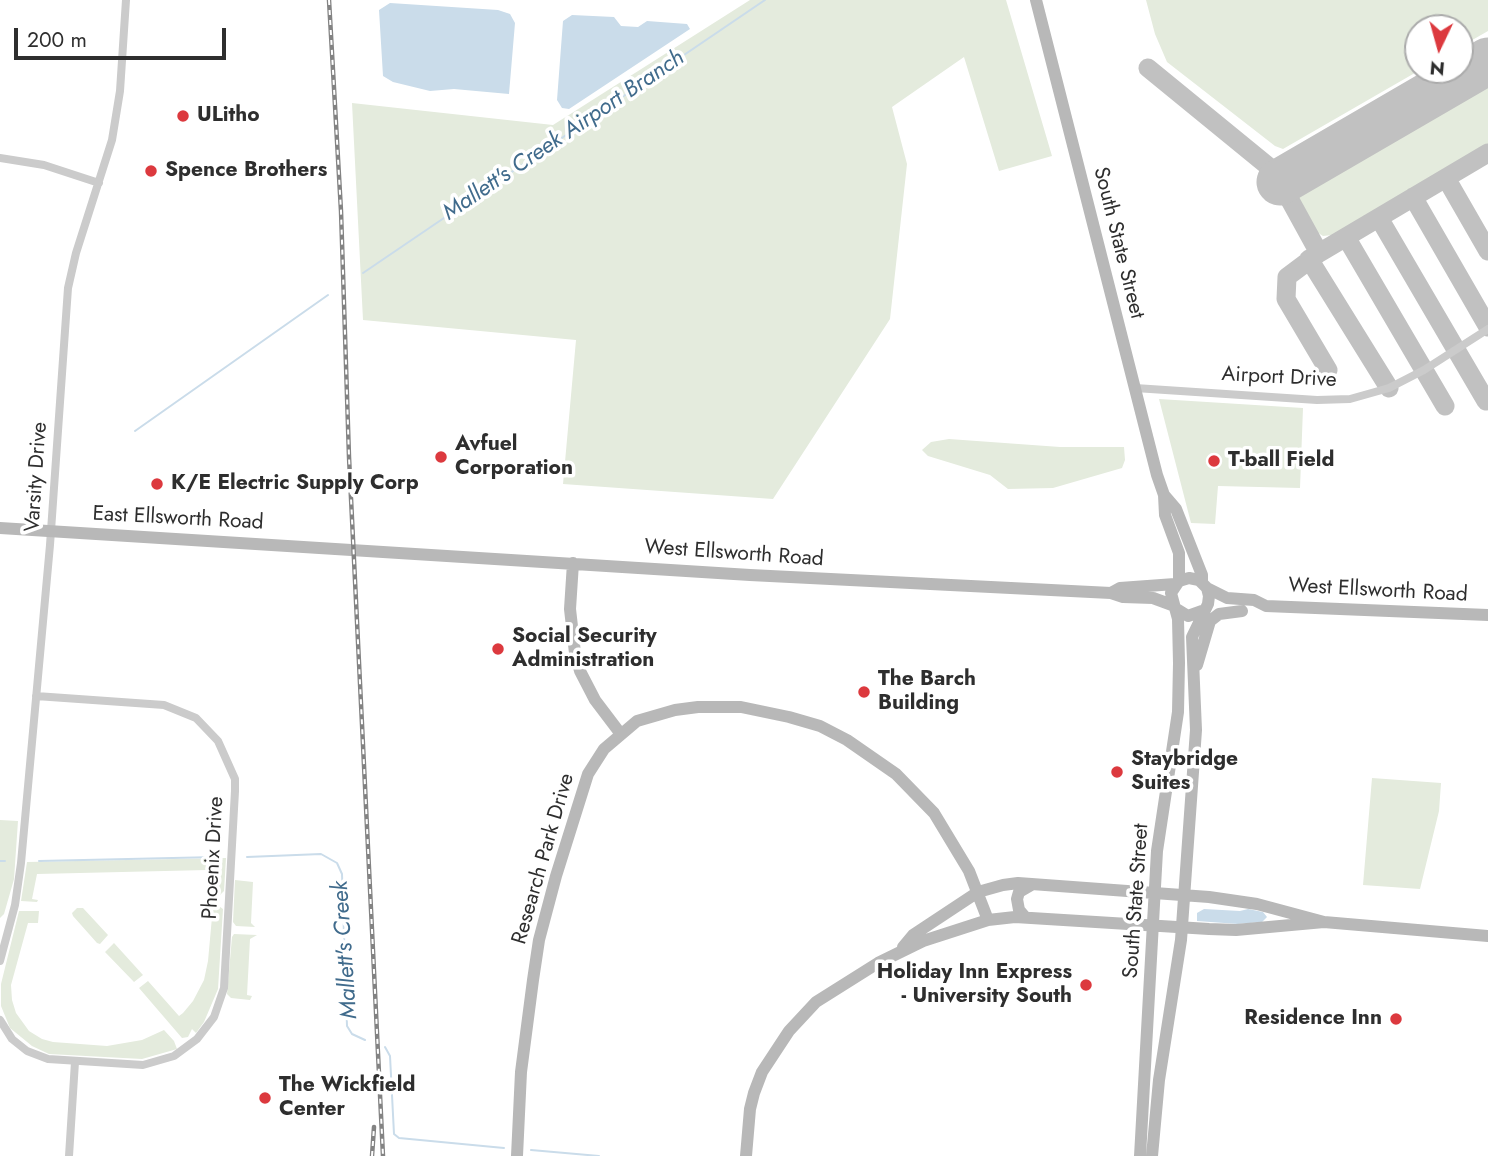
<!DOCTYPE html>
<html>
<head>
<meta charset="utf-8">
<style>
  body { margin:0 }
  #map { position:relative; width:1488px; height:1156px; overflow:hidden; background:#fff; font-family:Jost,sans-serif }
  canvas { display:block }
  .north { position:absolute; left:1404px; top:14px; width:70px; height:70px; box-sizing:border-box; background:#fff; border:2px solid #ababab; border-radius:50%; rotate:185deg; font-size:19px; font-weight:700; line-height:28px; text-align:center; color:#2e2e2e }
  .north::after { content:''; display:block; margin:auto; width:24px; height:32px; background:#dc393e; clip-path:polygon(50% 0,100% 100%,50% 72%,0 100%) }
  .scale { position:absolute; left:14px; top:28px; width:212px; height:32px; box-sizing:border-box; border:4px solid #2e2e2e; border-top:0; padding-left:9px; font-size:21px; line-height:24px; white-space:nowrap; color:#2e2e2e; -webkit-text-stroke:5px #fff; paint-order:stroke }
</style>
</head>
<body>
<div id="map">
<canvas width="1488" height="1156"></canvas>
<div class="north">N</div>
<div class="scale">200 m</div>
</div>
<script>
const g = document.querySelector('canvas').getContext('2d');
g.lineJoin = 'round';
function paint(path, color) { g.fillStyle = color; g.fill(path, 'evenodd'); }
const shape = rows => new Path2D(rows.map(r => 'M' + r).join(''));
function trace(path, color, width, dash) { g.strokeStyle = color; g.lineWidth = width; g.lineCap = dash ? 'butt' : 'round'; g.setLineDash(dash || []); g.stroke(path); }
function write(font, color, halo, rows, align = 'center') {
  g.font = font + ' Jost,sans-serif'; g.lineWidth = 7; g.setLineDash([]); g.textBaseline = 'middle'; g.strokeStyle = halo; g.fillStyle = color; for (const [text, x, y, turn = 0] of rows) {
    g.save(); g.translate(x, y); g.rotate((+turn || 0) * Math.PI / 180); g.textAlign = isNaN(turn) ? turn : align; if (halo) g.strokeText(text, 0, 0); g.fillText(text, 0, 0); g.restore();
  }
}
paint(shape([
  [750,0,1006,0,1052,156,999,171,964,57,892,107,907,164,890,319,773,499,563,484,576,340,363,320,352,103,553,125],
  [1146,0,1488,0,1488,31,1460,47,1460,28,1418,28,1418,70,1420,70,1283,149,1275,146,1167,62,1155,34],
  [1488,78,1488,144,1342,234,1323,236,1309,227,1296,205,1300,190],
  [1159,399,1303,408,1300,488,1218,486,1215,524,1191,523],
  [949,439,1060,447,1124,447,1125,460,1122,468,1053,488,1008,489,990,475,928,456,922,450,931,442],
  [1372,778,1441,783,1439,811,1420,889,1363,885],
  [0,820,18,821,14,879,4,914,0,918],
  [226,858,224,891,220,895,206,895,213,893,214,877,208,876,207,870,37,874,32,899,38,900,37,902,21,901,27,862],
  [235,880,253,882,251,923,255,927,236,926,233,922],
  [216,904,223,909,218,989,204,1022,196,1033,192,1029,188,1037,182,1038,139,988,148,981,179,1016,183,1013,193,1001,204,980,208,961,213,906,206,905],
  [77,908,83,908,108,935,100,944,97,943,73,916,72,913],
  [19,911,39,911,38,923,28,923,11,985,12,1000,16,1013,29,1031,42,1039,53,1042,107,1046,142,1040,164,1030,174,1041,177,1049,142,1059,49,1054,32,1046,10,1028,1,1006,1,984],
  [234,934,257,935,250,939,247,995,252,996,250,1000,231,998,227,994,232,937],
  [114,943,143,975,134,982,105,952]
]), '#e4ebdd');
paint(shape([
  [390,3,498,10,510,14,515,23,509,94,454,89,430,91,393,82,383,76,379,10],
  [572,15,614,17,621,26,638,27,647,21,687,24,690,29,569,109,562,108,557,100,563,21],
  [1204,909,1240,911,1248,909,1263,912,1267,917,1262,922,1238,924,1197,921,1197,913]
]), '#cadcea');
trace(shape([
  [363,273,765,0],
  [135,431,328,295],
  [247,857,321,854,337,863,342,874,347,1026,352,1034,365,1040],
  [0,861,5,861],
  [39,861,217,857],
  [385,1047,390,1056,394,1134,399,1138,504,1148],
  [531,1150,599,1156]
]), '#cadcea', 2);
trace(shape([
  [1148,68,1274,171,1319,253],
  [1446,178,1488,251],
  [1413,197,1488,327],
  [1379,218,1486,401],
  [1346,237,1445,406],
  [1309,259,1389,388],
  [1328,370,1286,299,1287,277,1319,253,1488,153]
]), '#c1c1c1', 19);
trace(shape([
  [1280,182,1488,61]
]), '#c1c1c1', 47);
trace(shape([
  [0,158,44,165,99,183],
  [1135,388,1317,400,1350,399,1389,388,1424,370,1488,329],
  [0,961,15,905,21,863,50,545,68,288,76,253,112,140,120,91,126,0],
  [0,1020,12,1039,27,1051,48,1059,143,1065,174,1056,197,1039,214,1017,224,988,235,791,235,779,218,741,196,718,164,705,36,696],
  [69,1156,75,1062]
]), '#cbcbcb', 8);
trace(shape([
  [1036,0,1157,475,1164,495,1176,509,1202,575,1202,582],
  [1164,495,1165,515,1179,553,1179,581],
  [0,528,750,575,1111,593,1123,597,1153,598,1172,605],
  [573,563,570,609,575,653,580,671,595,700,620,733],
  [1207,588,1227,598,1254,600,1266,606,1488,615],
  [1111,593,1120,588,1175,584],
  [1197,665,1210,621,1219,614,1242,611],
  [1025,917,1019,910,1017,899,1019,892,1031,885],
  [903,947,913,935,978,892,1003,885,1018,883,1209,897,1257,904,1324,922,1488,936],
  [517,1156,521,1072,533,980,539,940,556,876,588,774,604,749,637,721,675,710,698,707,741,707,789,717,820,726,847,740,896,774,934,813,969,871,988,920],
  [746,1156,750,1109,754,1093,762,1072,789,1031,816,1002,878,963,923,941,988,920,1015,917,1209,929,1236,930,1324,922],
  [1140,1156,1157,851,1178,712,1179,663,1178,619,1175,608],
  [1152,1156,1159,1080,1181,940,1196,730,1192,637,1208,604,1209,596,1207,588,1199,580,1189,578,1179,581,1171,593,1175,608,1188,616,1202,611]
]), '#b8b8b8', 12);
const rail = shape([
  [329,0,341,211,349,457,383,1156],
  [372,1156,374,1127]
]);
trace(rail, '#838383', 4.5);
trace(rail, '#fff', 2, [5]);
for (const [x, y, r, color] of [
  [183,116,7,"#dc393e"],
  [151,171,7,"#dc393e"],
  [441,457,7,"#dc393e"],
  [1214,461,7,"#dc393e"],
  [157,484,7,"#dc393e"],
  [498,649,7,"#dc393e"],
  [864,692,7,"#dc393e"],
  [1117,772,7,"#dc393e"],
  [1086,985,7,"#dc393e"],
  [1396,1019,7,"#dc393e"],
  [265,1098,7,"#dc393e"]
]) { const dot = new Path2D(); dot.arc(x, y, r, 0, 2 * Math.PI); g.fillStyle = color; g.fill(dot); trace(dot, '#fff', 2.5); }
write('bold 21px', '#2e2e2e', '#fff', [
  ["ULitho",197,116],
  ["Spence Brothers",165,171],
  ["Avfuel",455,445],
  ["Corporation",455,469],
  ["T-ball Field",1228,461],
  ["K/E Electric Supply Corp",171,484],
  ["Social Security",512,637],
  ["Administration",512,661],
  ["The Barch",878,680],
  ["Building",878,704],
  ["Staybridge",1131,760],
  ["Suites",1131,784],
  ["Holiday Inn Express",1072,973,"right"],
  ["- University South",1072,997,"right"],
  ["Residence Inn",1382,1019,"right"],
  ["The Wickfield",279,1086],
  ["Center",279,1110]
], 'left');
write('21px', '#2e2e2e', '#fff', [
  ["South State Street",1118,243,76],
  ["Airport Drive",1279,378,3],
  ["Varsity Drive",37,477,-86],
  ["East Ellsworth Road",178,519,3],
  ["West Ellsworth Road",734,554,4],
  ["West Ellsworth Road",1378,591,3],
  ["Phoenix Drive",214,858,-87],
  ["Research Park Drive",544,859,-74],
  ["South State Street",1137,901,-86]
]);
write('italic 23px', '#406b8c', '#fff', [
  ["Mallett's Creek Airport Branch",564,136,-34],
  ["Mallett's Creek",346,950,-94]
]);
</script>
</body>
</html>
